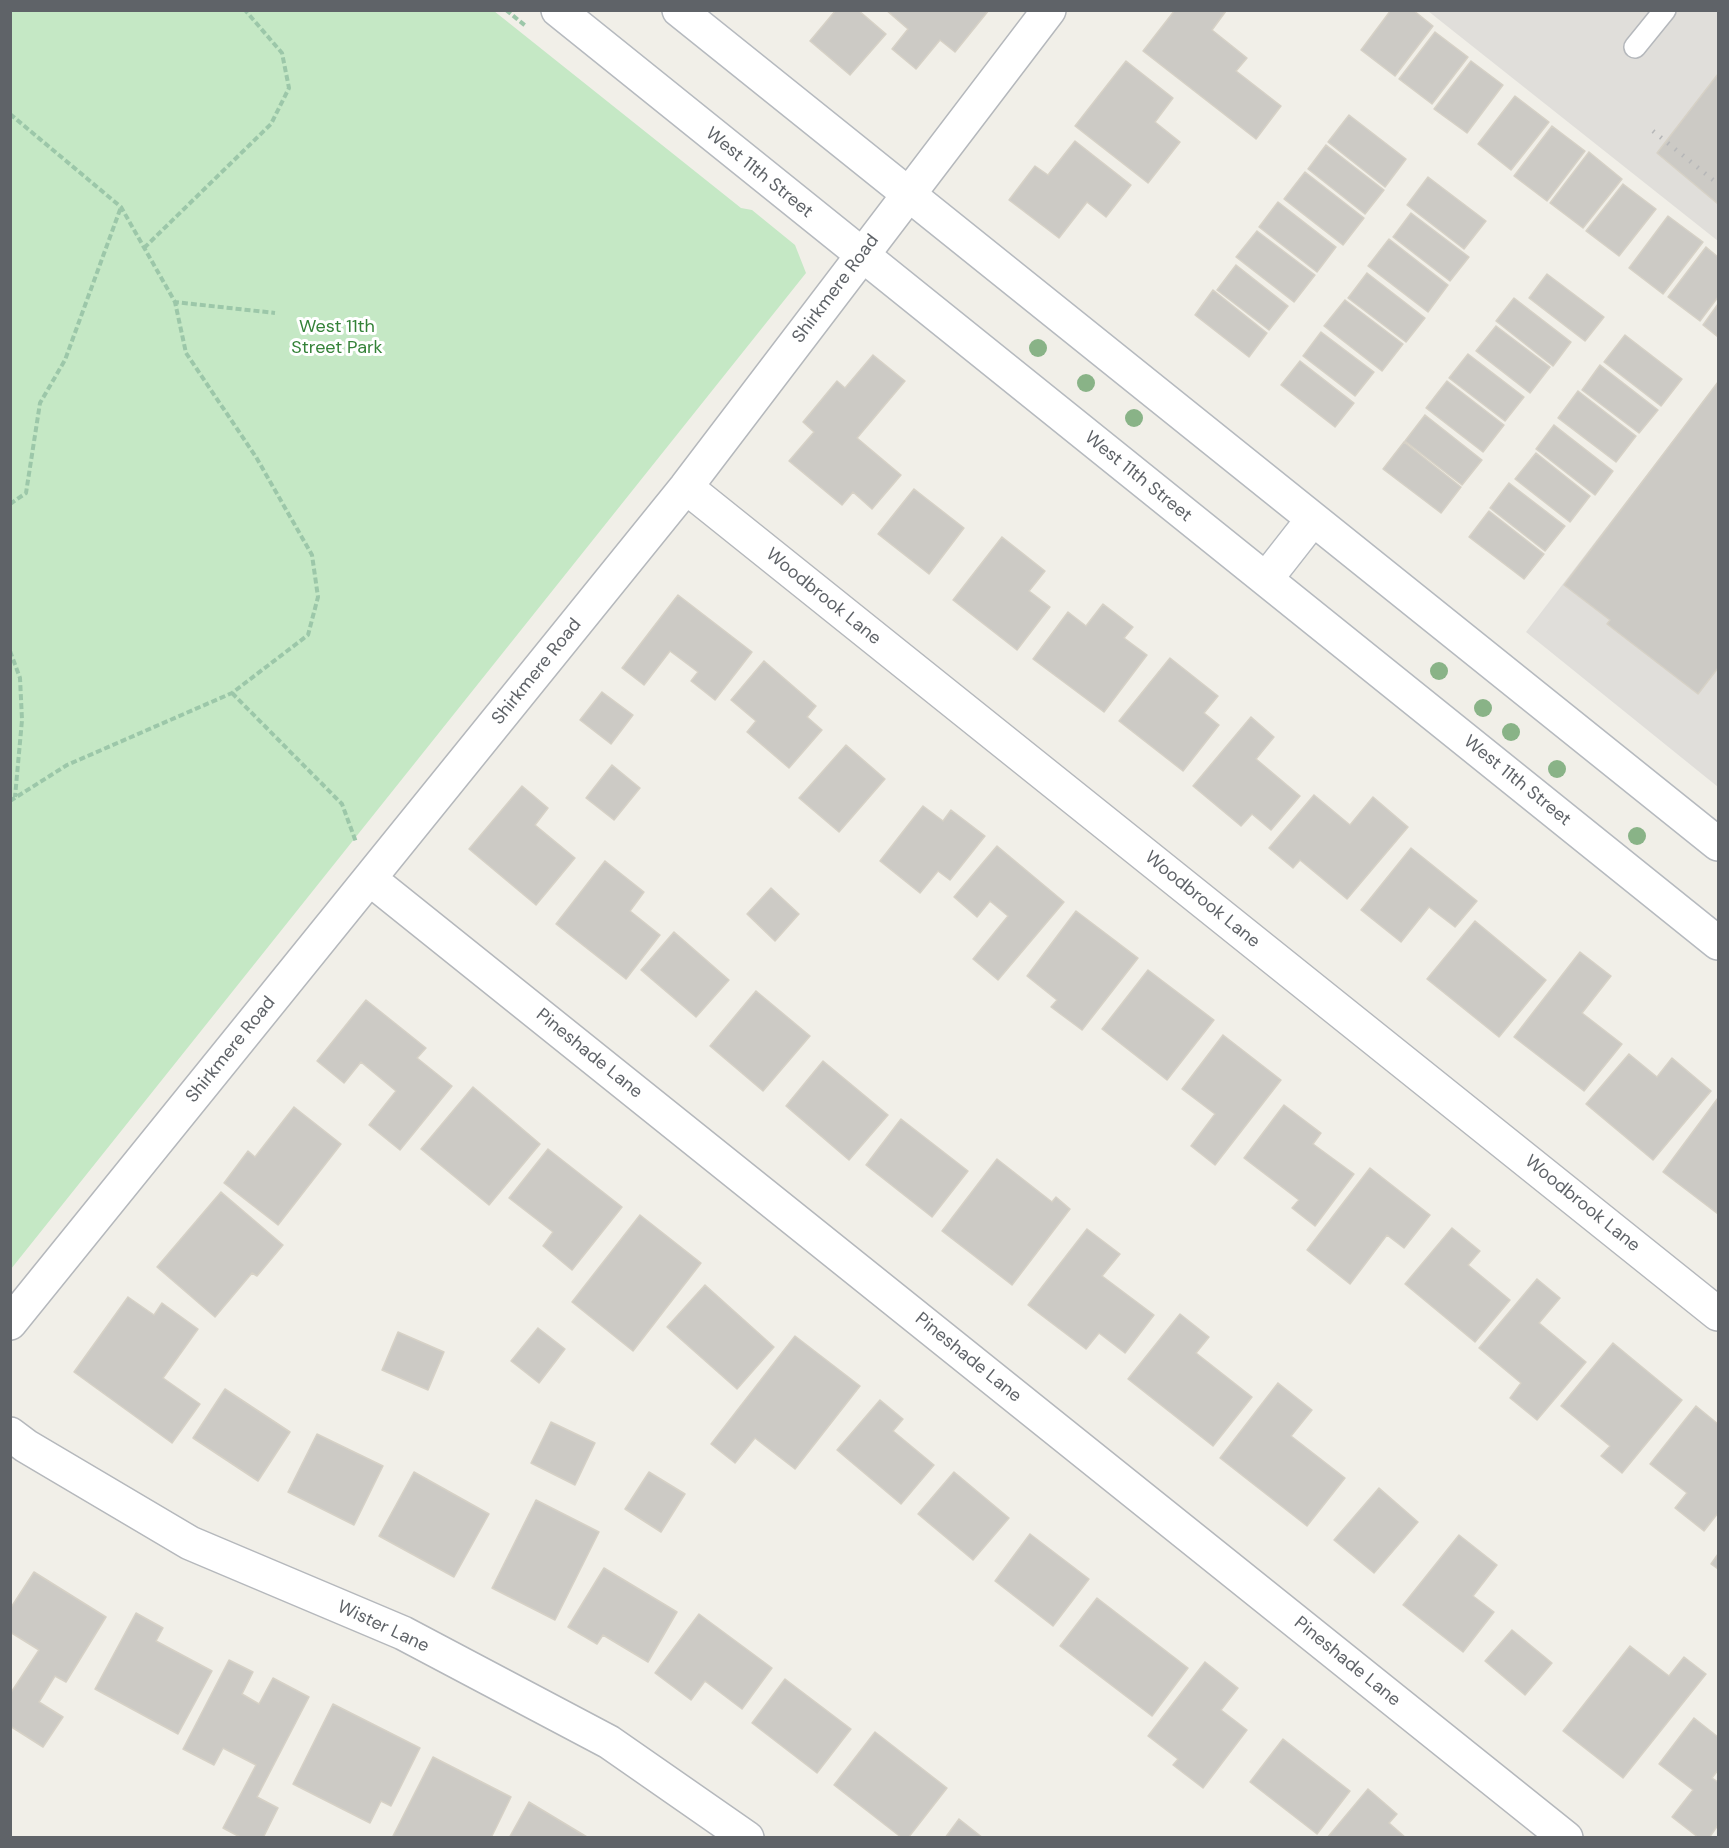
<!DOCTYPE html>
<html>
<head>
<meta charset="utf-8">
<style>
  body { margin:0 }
  #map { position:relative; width:1729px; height:1848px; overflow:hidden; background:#f1efe8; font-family:"DM Sans",sans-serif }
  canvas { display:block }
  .frame { position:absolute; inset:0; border:12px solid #5f6368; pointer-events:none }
</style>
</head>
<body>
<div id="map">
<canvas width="1729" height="1848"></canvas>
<div class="frame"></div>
</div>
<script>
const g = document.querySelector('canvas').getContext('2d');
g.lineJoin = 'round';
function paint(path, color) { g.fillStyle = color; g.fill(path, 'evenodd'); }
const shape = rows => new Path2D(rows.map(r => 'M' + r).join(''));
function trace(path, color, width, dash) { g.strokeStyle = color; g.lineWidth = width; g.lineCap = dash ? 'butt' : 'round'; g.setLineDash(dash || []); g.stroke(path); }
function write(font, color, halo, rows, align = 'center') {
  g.font = font + ' "DM Sans",sans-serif'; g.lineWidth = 6; g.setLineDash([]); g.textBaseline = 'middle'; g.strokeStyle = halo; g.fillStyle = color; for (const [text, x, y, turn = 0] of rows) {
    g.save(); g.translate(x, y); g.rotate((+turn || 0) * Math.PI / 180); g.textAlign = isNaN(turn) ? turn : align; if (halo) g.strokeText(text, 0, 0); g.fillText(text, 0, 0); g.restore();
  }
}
paint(shape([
  [1428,11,1718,11,1718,241],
  [1718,382,1718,787,1526,632]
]), '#e0deda');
paint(shape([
  [10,11,494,11,741,208,752,210,795,245,806,273,11,1269]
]), '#c5e8c5');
const building = shape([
  [836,10,858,10,886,34,850,75,810,41,836,10],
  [886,10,989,10,955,52,940,40,916,69,892,49,908,29,886,10],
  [1175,10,1226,11,1212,30,1247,58,1236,71,1281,106,1256,139,1143,51,1175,10],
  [1391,10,1413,10,1433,26,1395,76,1361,50,1391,10],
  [1435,32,1468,57,1432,104,1399,79,1435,32],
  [1126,61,1173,98,1155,122,1180,142,1148,183,1075,126,1126,61],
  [1471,61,1503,85,1467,133,1434,109,1471,61],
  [1718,74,1718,204,1657,153,1718,74],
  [1515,96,1549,122,1511,170,1478,144,1515,96],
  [1349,115,1406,159,1385,187,1328,142,1349,115],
  [1552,126,1585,151,1547,201,1514,176,1552,126],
  [1075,141,1131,185,1106,217,1087,202,1059,238,1009,200,1035,166,1048,175,1075,141],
  [1326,145,1384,190,1365,214,1308,169,1326,145],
  [1589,152,1622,179,1583,228,1550,203,1589,152],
  [1305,172,1364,218,1343,245,1284,199,1305,172],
  [1428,177,1486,221,1464,249,1407,205,1428,177],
  [1623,184,1656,209,1619,256,1586,231,1623,184],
  [1278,202,1336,247,1317,272,1259,227,1278,202],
  [1411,213,1469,257,1450,281,1393,237,1411,213],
  [1668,216,1703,242,1663,294,1629,268,1668,216],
  [1257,231,1315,275,1294,302,1236,257,1257,231],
  [1389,239,1448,285,1428,312,1368,266,1389,239],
  [1706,247,1718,257,1718,297,1700,321,1668,297,1706,247],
  [1236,265,1288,306,1269,330,1217,290,1236,265],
  [1367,273,1425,318,1406,342,1348,298,1367,273],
  [1547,274,1604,317,1585,341,1529,298,1547,274],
  [1213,290,1267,333,1249,357,1195,315,1213,290],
  [1514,298,1571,342,1553,366,1496,321,1514,298],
  [1345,300,1403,344,1382,371,1324,326,1345,300],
  [1718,304,1718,337,1703,325,1718,304],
  [1496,326,1550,367,1530,393,1476,351,1496,326],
  [1321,332,1374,372,1355,396,1303,356,1321,332],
  [1625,335,1682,379,1661,406,1604,362,1625,335],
  [1468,354,1524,397,1505,421,1449,378,1468,354],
  [873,355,905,381,857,438,901,475,872,509,853,492,842,505,789,461,814,432,803,422,837,381,845,388,873,355],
  [1300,361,1354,403,1335,427,1281,385,1300,361],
  [1600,365,1658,410,1639,433,1582,390,1600,365],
  [1447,381,1504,425,1483,452,1426,408,1447,381],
  [1718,382,1718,668,1698,694,1607,624,1610,620,1564,585,1718,382],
  [1578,391,1636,436,1616,462,1558,418,1578,391],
  [1425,415,1482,460,1462,485,1405,441,1425,415],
  [1554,425,1613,471,1595,495,1536,449,1554,425],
  [1404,442,1461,487,1441,513,1383,469,1404,442],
  [1536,453,1590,496,1570,522,1515,479,1536,453],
  [1509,483,1565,526,1545,551,1490,508,1509,483],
  [914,489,964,528,929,574,878,534,914,489],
  [1489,511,1544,554,1524,579,1469,537,1489,511],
  [1002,537,1045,571,1029,591,1050,607,1017,650,953,600,1002,537],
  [678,595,752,652,715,700,691,681,698,672,670,651,644,685,622,668,678,595],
  [1103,604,1133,627,1124,638,1147,655,1104,712,1033,659,1068,612,1086,626,1103,604],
  [1170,658,1218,696,1204,713,1219,725,1183,771,1119,721,1170,658],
  [764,661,816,706,807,717,822,730,789,768,747,732,756,721,731,700,764,661],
  [602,692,633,715,611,744,580,720,602,692],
  [1251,717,1274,737,1256,759,1300,796,1271,830,1252,814,1241,826,1193,786,1251,717],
  [846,745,885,779,839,832,799,798,846,745],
  [612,765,640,788,614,820,586,798,612,765],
  [522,786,548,808,535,825,575,858,536,905,469,849,522,786],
  [1314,795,1350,825,1373,797,1408,827,1347,899,1300,860,1293,868,1269,848,1314,795],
  [923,806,943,821,951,810,985,836,950,880,938,871,920,893,880,861,923,806],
  [997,846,1064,902,998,980,973,959,1008,916,990,901,977,917,954,897,997,846],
  [1411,848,1477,901,1455,927,1429,907,1401,942,1361,910,1411,848],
  [605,861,644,892,630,911,660,935,626,979,556,924,605,861],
  [771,888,799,914,775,941,747,914,771,888],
  [1076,911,1138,958,1082,1030,1051,1007,1057,1000,1027,976,1076,911],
  [1475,921,1546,980,1499,1037,1427,979,1475,921],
  [674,932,729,980,696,1017,641,970,674,932],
  [1580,952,1611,976,1582,1013,1622,1044,1584,1091,1514,1037,1580,952],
  [1148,970,1214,1020,1167,1080,1102,1029,1148,970],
  [756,991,810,1036,763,1091,710,1046,756,991],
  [366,1000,426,1048,417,1058,452,1086,400,1150,369,1125,396,1091,361,1062,344,1083,317,1061,366,1000],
  [1223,1035,1281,1080,1215,1165,1191,1146,1215,1114,1182,1089,1223,1035],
  [1629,1054,1657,1077,1672,1058,1711,1091,1653,1160,1586,1104,1629,1054],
  [823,1061,888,1115,849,1160,786,1106,823,1061],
  [473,1087,540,1144,489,1205,421,1149,473,1087],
  [1718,1098,1718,1214,1663,1172,1718,1098],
  [1284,1105,1321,1133,1313,1144,1354,1174,1315,1226,1292,1208,1299,1200,1244,1158,1284,1105],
  [294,1107,341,1144,278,1225,224,1183,248,1151,255,1157,294,1107],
  [901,1119,968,1171,932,1217,866,1165,901,1119],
  [548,1149,622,1207,572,1270,543,1246,553,1232,509,1198,548,1149],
  [997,1159,1052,1202,1056,1197,1070,1209,1012,1285,942,1231,997,1159],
  [1370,1168,1430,1215,1404,1248,1387,1235,1350,1284,1307,1250,1370,1168],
  [221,1192,283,1245,257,1276,252,1273,215,1317,157,1267,221,1192],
  [640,1215,701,1263,633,1351,572,1302,640,1215],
  [1452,1228,1480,1251,1468,1265,1510,1300,1475,1342,1405,1284,1452,1228],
  [1087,1229,1120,1254,1102,1276,1154,1315,1125,1353,1099,1333,1086,1349,1028,1305,1087,1229],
  [1537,1279,1560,1298,1539,1323,1586,1362,1537,1420,1510,1398,1521,1383,1479,1348,1537,1279],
  [705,1285,774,1347,737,1389,667,1327,705,1285],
  [128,1297,154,1315,162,1303,198,1329,163,1378,200,1404,172,1443,74,1372,128,1297],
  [1180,1314,1209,1337,1196,1353,1252,1397,1213,1446,1128,1379,1180,1314],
  [538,1328,565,1349,539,1383,511,1361,538,1328],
  [398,1332,444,1352,428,1390,382,1370,398,1332],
  [795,1336,860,1386,795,1469,755,1438,735,1463,711,1444,795,1336],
  [1613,1343,1682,1400,1622,1473,1601,1456,1610,1446,1561,1406,1613,1343],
  [1278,1383,1312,1410,1291,1436,1345,1478,1307,1526,1220,1458,1278,1383],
  [225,1389,290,1432,258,1481,193,1438,225,1389],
  [880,1400,903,1419,893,1431,934,1465,901,1504,837,1450,880,1400],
  [1696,1406,1718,1424,1718,1513,1704,1531,1675,1508,1687,1493,1650,1464,1696,1406],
  [551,1422,595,1443,575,1485,531,1463,551,1422],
  [317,1434,383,1466,354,1525,288,1492,317,1434],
  [414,1472,489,1514,454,1577,379,1536,414,1472],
  [649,1472,685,1494,661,1532,625,1509,649,1472],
  [954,1472,1009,1518,973,1560,918,1514,954,1472],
  [1379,1488,1418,1522,1374,1573,1334,1540,1379,1488],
  [536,1500,599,1532,555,1620,492,1588,536,1500],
  [1030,1534,1089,1579,1053,1626,995,1581,1030,1534],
  [1459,1535,1497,1565,1473,1596,1494,1612,1463,1652,1403,1605,1459,1535],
  [1718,1554,1718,1569,1711,1564,1718,1554],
  [604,1568,677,1612,648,1662,603,1635,597,1644,568,1627,604,1568],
  [34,1572,106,1617,66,1682,55,1676,39,1702,63,1717,43,1747,10,1726,10,1694,39,1650,10,1632,10,1609,34,1572],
  [1097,1598,1188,1668,1152,1716,1060,1646,1097,1598],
  [136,1613,163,1628,156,1641,212,1671,178,1734,95,1689,136,1613],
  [699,1614,772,1668,742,1709,705,1681,691,1700,655,1673,699,1614],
  [1512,1630,1552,1663,1525,1695,1485,1661,1512,1630],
  [1630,1646,1669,1676,1684,1657,1706,1674,1623,1778,1563,1731,1630,1646],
  [229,1660,253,1672,242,1694,259,1704,273,1678,309,1697,257,1797,278,1808,263,1838,242,1838,223,1828,256,1765,223,1748,214,1765,183,1749,229,1660],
  [1205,1662,1238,1688,1221,1710,1247,1730,1203,1788,1173,1765,1178,1759,1148,1736,1205,1662],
  [785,1679,851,1729,817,1773,752,1723,785,1679],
  [333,1704,420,1748,391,1806,381,1801,370,1823,293,1784,333,1704],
  [1694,1718,1718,1737,1718,1770,1712,1778,1718,1782,1718,1825,1709,1838,1699,1838,1672,1817,1693,1790,1659,1764,1694,1718],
  [875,1732,947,1788,908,1838,902,1838,834,1785,875,1732],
  [1283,1739,1350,1791,1317,1834,1250,1782,1283,1739],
  [433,1757,511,1797,491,1838,392,1838,433,1757],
  [1368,1789,1397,1814,1389,1823,1406,1838,1327,1838,1368,1789],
  [529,1802,587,1837,587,1838,509,1838,529,1802],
  [959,1819,983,1838,945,1838,959,1819]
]);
paint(building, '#cccac5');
trace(building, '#d6d1c6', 1.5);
const service = shape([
  [1635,47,1665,10]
]);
const minor = shape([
  [686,487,1718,1314],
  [370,879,1566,1838],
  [10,1323,686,487,1049,10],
  [10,1434,26,1446,190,1543,403,1633,609,1742,747,1838]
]);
const secondary = shape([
  [558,10,1718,943],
  [679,10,1718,844],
  [1266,579,1313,519]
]);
trace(service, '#b5b8bc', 24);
trace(minor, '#b5b8bc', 36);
trace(secondary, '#b6babf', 36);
trace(shape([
  [506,10,527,27],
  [10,114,121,207,175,302,275,313],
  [144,248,271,124,289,88,282,53,245,10],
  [10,504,26,493,40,403,65,360,121,207],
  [10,651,20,678,22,720,15,797],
  [232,693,342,804,356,842],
  [10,801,67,765,232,693,308,635,318,597,312,555,256,457,186,353,175,302]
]), '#9cc7a9', 4, [6, 3]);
trace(service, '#fff', 21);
trace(minor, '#fff', 33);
trace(secondary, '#fff', 33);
trace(shape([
  [1653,131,1718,184]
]), '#b6b7b8', 4.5, [1.5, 8]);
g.fillStyle = '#89b387';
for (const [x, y] of [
  [1038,348],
  [1086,383],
  [1134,418],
  [1439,671],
  [1483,708],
  [1511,732],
  [1557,769],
  [1637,836]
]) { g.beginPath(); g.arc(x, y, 9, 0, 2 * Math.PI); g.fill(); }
write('18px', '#5f6368', '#fff', [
  ["West 11th Street",759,173,39],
  ["Shirkmere Road",836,289,-53],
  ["West 11th Street",1138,477,39],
  ["Woodbrook Lane",823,597,39],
  ["Shirkmere Road",537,672,-51],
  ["West 11th Street",1517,781,39],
  ["Woodbrook Lane",1202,900,39],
  ["Shirkmere Road",231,1050,-51],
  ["Pineshade Lane",589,1054,39],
  ["Woodbrook Lane",1582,1204,39],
  ["Pineshade Lane",968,1358,39],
  ["Wister Lane",383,1627,25],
  ["Pineshade Lane",1347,1662,39]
]);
write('18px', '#348238', '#fff', [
  ["West 11th",337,327],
  ["Street Park",337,348]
]);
</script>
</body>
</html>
